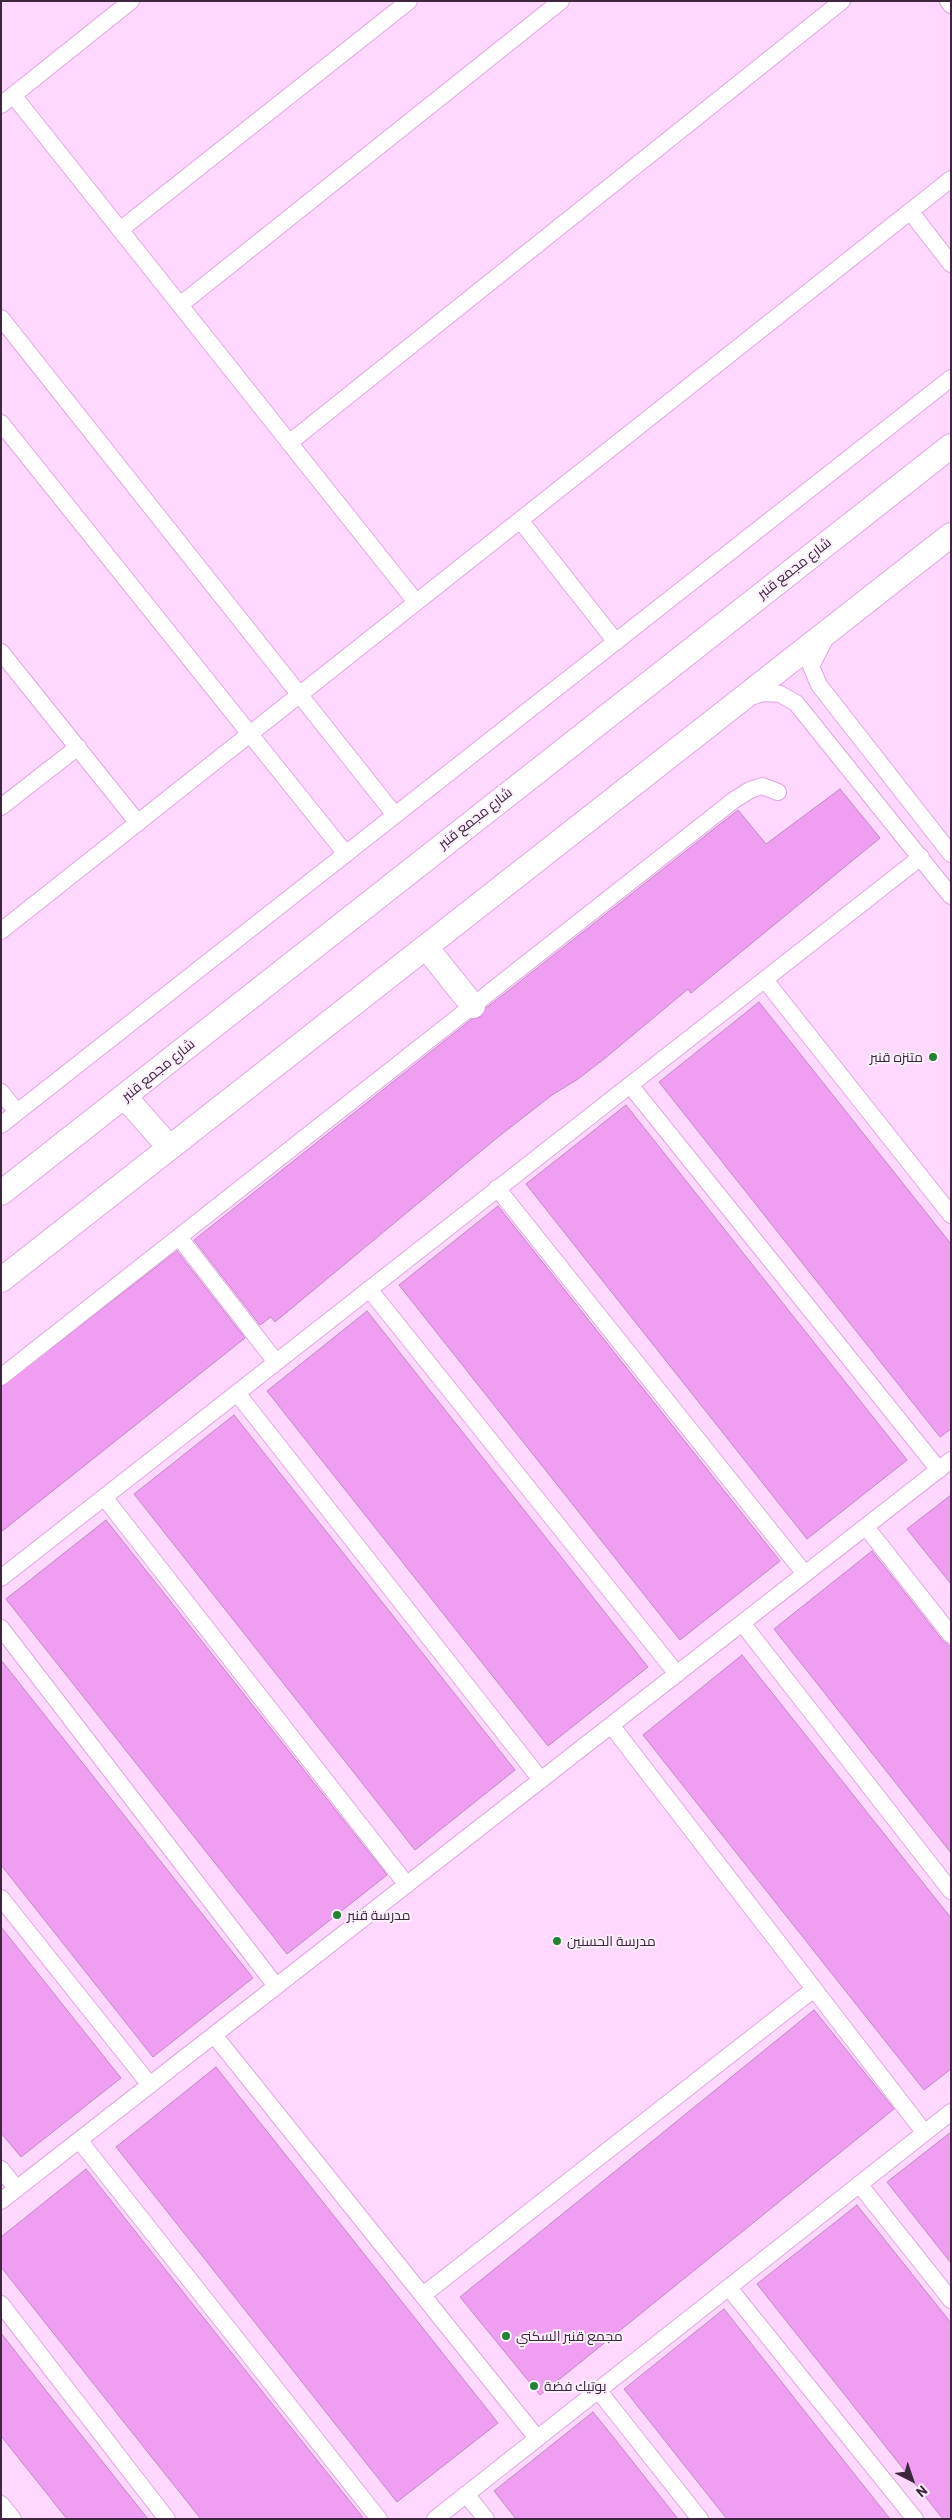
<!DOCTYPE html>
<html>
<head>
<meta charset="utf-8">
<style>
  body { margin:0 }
  #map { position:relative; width:952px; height:2520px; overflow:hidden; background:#fed8ff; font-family:Barlow,sans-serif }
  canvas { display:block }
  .frame { position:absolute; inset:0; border:2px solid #3e263f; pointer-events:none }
  .north { position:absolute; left:887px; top:2455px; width:50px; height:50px; -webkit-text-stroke:4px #fceffc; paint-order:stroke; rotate:139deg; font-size:14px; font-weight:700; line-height:20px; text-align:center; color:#3e263f }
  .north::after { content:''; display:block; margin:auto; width:18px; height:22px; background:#3e263f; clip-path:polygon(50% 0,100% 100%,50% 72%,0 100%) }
</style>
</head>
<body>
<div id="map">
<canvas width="952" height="2520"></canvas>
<div class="frame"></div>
<div class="north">N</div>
</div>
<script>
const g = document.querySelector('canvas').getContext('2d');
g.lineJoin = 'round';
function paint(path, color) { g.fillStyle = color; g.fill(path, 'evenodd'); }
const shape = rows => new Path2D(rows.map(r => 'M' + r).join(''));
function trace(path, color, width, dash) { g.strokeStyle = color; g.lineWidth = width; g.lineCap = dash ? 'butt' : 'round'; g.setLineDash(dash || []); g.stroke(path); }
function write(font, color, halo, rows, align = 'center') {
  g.font = font + ' Barlow,Cairo,sans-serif'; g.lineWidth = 4; g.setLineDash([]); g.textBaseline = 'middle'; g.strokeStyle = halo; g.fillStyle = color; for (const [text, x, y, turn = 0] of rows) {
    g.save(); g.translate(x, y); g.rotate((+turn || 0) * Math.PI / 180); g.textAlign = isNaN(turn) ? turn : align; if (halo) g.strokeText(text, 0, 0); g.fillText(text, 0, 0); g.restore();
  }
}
const building = shape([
  [840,789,880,838,691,993,688,989,604,1059,578,1079,552,1095,498,1137,275,1322,271,1317,260,1325,194,1240,472,1019,481,1017,486,1008,508,991,738,810,766,844,840,789],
  [759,1002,951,1244,951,1429,940,1437,659,1082,759,1002],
  [626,1105,907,1460,807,1539,526,1184,626,1105],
  [498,1206,780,1561,680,1640,399,1285,498,1206],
  [177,1251,245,1338,1,1532,1,1387,177,1251],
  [367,1311,648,1667,548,1746,267,1391,367,1311],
  [234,1415,515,1770,415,1850,134,1494,234,1415],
  [951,1495,951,1584,907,1529,951,1495],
  [106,1520,387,1875,287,1954,6,1599,106,1520],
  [872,1551,943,1641,951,1647,951,1853,774,1629,872,1551],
  [742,1655,951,1918,951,2069,924,2090,643,1735,742,1655],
  [1,1660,253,1978,153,2057,1,1865,1,1660],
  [1,1927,121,2078,21,2157,1,2133,1,1927],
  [814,2010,894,2109,540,2395,460,2297,814,2010],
  [216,2067,498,2423,397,2502,116,2147,216,2067],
  [951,2132,951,2263,887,2182,951,2132],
  [86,2169,187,2297,364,2519,201,2519,146,2450,1,2267,1,2237,86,2169],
  [857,2205,951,2323,951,2519,943,2519,757,2284,857,2205],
  [724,2309,825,2437,890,2519,727,2519,624,2389,724,2309],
  [1,2333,36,2378,148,2519,67,2519,1,2436,1,2333],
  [593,2412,614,2438,678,2519,516,2519,494,2491,593,2412]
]);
paint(building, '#ef9ef1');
trace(building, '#c387c5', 1);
const street = shape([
  [948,1,951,5],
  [13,95,416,602],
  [1,105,131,1],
  [910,211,951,264],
  [120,230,409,1],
  [180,305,561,1],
  [1,318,395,815],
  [1,423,346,854],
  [289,443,842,1],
  [520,520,616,642],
  [825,639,811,666,819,685,951,854],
  [1,652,138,823],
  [748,698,763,693,780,694,796,703,951,896],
  [1,807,78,747],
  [1,931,951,179],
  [765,980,951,1215],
  [630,1085,939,1470],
  [1,1092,17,1112],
  [1,1125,951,378],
  [497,1188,805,1574],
  [179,1237,276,1362],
  [369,1289,677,1674],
  [1,1377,734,800,750,790,762,786,778,792],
  [237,1393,541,1780],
  [104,1497,407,1885],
  [866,1527,951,1635],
  [1,1578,921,857],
  [742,1623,951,1891],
  [1,1628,276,1986],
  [611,1725,924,2132],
  [1,1898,150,2085],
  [214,2035,537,2438],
  [79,2140,379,2519],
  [1,2169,17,2189],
  [859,2184,951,2300],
  [1,2201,951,1460],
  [729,2288,915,2519],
  [423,2295,814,1989],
  [1,2304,167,2519],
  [598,2390,700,2519],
  [466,2494,486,2519],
  [1,2504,13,2519],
  [435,2519,951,2112]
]);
const secondary = shape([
  [426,947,473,1006],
  [125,1097,169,1147],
  [1,1193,951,446],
  [1,1280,951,535]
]);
trace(street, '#e1a4e3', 18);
trace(secondary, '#e1a4e3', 26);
trace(street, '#fff', 16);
trace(secondary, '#fff', 24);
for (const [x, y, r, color] of [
  [933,1057,5,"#248233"],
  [337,1915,5,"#248233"],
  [557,1941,5,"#248233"],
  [506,2336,5,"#248233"],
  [534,2386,5,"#248233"]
]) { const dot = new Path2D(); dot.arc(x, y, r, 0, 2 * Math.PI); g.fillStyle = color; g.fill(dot); trace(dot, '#fceffc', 2); }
write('14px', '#3e263f', '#fceffc', [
  ["شارع مجمع قنبر",794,568,-38],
  ["شارع مجمع قنبر",475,818,-38],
  ["شارع مجمع قنبر",158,1070,-39]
]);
write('14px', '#3e263f', '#fceffc', [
  ["متنزه قنبر",923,1057,"right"],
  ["مدرسة قنبر",347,1915],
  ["مدرسة الحسنين",567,1941],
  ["مجمع قنبر السكني",516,2336],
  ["بوتيك فضة",544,2386]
], 'left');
</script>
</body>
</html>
